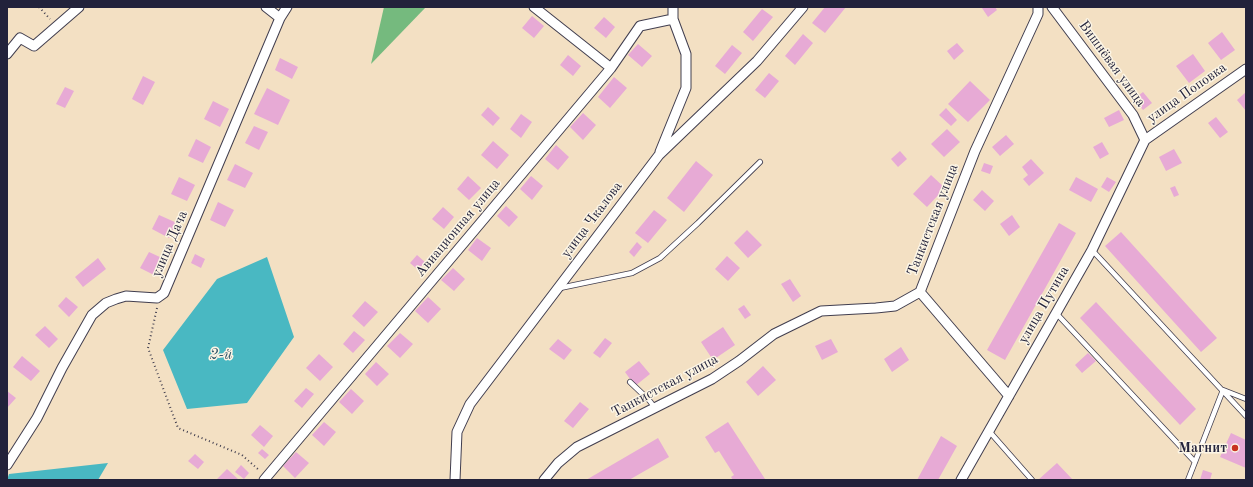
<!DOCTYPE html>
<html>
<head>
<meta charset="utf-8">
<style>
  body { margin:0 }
  #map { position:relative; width:1253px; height:487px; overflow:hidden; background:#f3e0c3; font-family:"Old Standard TT",serif }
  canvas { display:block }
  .frame { position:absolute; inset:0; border:8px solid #22223b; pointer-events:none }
</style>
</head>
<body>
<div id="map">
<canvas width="1253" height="487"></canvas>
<div class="frame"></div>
</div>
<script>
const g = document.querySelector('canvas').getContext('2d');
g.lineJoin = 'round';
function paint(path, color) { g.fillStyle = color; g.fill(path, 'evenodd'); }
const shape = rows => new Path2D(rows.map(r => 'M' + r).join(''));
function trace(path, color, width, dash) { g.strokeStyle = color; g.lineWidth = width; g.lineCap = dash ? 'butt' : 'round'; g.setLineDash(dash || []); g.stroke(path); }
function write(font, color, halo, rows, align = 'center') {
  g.font = font + ' "Old Standard TT",serif'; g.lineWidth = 3; g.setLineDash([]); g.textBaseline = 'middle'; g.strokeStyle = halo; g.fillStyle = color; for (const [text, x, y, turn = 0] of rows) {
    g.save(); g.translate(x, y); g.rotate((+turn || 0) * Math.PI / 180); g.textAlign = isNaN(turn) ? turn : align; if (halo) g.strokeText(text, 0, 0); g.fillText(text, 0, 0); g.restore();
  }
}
paint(shape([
  [384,7,426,7,371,64]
]), '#75ba7e');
paint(shape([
  [267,257,294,337,247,403,187,409,163,350,217,279],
  [108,463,98,480,7,480,9,474]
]), '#49b8c2');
paint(shape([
  [825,7,846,7,825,33,812,23],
  [983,7,995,7,997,10,988,17,982,8],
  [762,9,773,17,753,41,743,32],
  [532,16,544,26,534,38,522,28],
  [604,17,615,27,606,38,594,28],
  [1222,32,1235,50,1221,60,1208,43],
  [803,34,813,43,795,65,785,56],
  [957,43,964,51,954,60,947,51],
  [638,44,652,56,642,67,628,55],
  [732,45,742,53,725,74,715,66],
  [1193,54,1205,71,1189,83,1176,66],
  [568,55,581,66,573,76,560,65],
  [280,58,298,67,292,79,275,70],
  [769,73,779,81,765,98,755,90],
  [143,76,155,82,143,105,132,99],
  [614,77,627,88,610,108,598,97],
  [970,81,990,100,968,122,948,104],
  [65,87,74,91,65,108,56,104],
  [267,88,290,100,278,125,254,114],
  [1143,92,1152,103,1143,110,1134,99],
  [1246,92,1246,111,1237,100],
  [213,101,229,109,220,127,204,119],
  [488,107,500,118,493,126,481,115],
  [946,108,957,120,951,126,939,115],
  [1119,110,1124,120,1109,127,1104,118],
  [583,113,596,125,583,140,570,127],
  [521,114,532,122,521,138,510,129],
  [1216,117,1228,132,1220,138,1208,123],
  [254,126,268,132,259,150,245,143],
  [947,129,960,142,944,157,931,144],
  [1006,135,1014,144,1000,156,992,147],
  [196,139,211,147,203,163,188,156],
  [493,141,509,155,497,169,481,155],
  [1102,142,1109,154,1100,159,1093,147],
  [556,145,569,157,558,170,545,159],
  [1174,149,1182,163,1166,171,1159,157],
  [900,151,907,159,898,167,891,159],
  [1031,159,1044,173,1029,186,1023,179,1028,175,1022,167],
  [696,161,713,175,684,212,667,198],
  [984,163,993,166,990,174,981,171],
  [235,164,253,173,245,188,227,180],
  [931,175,945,188,927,207,913,194],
  [468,176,481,188,469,200,457,189],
  [531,176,543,186,532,200,520,189],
  [179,177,195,185,187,201,171,194],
  [1076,177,1098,189,1091,202,1069,190],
  [1107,177,1116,182,1109,192,1101,187],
  [1175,186,1179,195,1174,197,1170,188],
  [982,190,994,201,985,211,973,200],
  [218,202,234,210,225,227,210,220],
  [506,206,518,217,509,227,497,216],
  [443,207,454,217,444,229,432,219],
  [654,210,667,220,648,243,635,233],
  [159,215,177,223,169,238,152,229],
  [1012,215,1020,227,1009,236,1000,224],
  [1059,223,1076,233,1005,360,987,350],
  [747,230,762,245,748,258,734,243],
  [1121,232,1217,338,1201,352,1105,246],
  [477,238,491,248,482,261,468,250],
  [637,242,642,247,634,257,629,252],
  [149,252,162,258,154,275,140,268],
  [195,254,205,259,201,268,191,263],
  [417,255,425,262,418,270,410,263],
  [727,256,740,268,728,281,715,269],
  [98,258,106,269,83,287,75,277],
  [453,268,465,279,454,291,441,280],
  [790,279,801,296,793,302,781,284],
  [66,297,78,307,69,317,58,306],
  [428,297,441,309,428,323,415,311],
  [365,301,378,312,364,327,352,316],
  [1096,302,1196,409,1180,425,1080,318],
  [744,305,751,315,745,319,738,309],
  [45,326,58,339,49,348,35,335],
  [723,327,735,345,713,360,701,342],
  [354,331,365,340,353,353,343,344],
  [400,333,413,344,400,358,387,346],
  [605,338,612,343,600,358,593,353],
  [558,339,572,350,564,360,549,349],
  [831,339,838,352,822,360,815,346],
  [901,347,909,360,892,372,884,359],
  [1088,353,1096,361,1082,373,1075,365],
  [319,354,333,367,320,381,306,368],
  [22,356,40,371,31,381,13,367],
  [639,361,650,374,635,386,625,372],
  [376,362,389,374,377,386,365,374],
  [763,366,776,380,758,396,746,382],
  [306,388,314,394,302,408,294,401],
  [351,389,364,401,352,414,339,402],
  [7,391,16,398,7,408],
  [580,402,589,409,573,428,564,421],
  [324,422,336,432,324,446,312,435],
  [728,422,765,479,762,480,733,480,731,477,734,475,719,451,715,453,705,437],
  [260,425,273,436,264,447,251,435],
  [1231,433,1246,440,1246,468,1220,457],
  [941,436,957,446,938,480,917,480],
  [658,438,669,457,629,480,586,480],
  [262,449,269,455,265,459,258,453],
  [296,452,309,463,295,478,283,466],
  [195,454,204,462,198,469,188,461],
  [1057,463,1073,480,1038,480],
  [241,465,249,473,244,479,235,472],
  [227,469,238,479,236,480,216,480],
  [1203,470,1212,473,1210,480,1200,480]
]), '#e7aad5');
const lane = shape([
  [1092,250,1246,416],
  [560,288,632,273,660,258,698,223,760,162],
  [1056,313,1195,462],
  [630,382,649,400,655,408],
  [989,431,1032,480],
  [1188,480,1223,390,1246,399]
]);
const street = shape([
  [266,7,280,18],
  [534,7,611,68],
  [1052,7,1133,115,1145,140],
  [7,54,20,38,34,46,79,7],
  [660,152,686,88,686,54,673,19],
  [920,292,1009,396],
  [7,465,37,418,62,368,92,315,106,303,116,299,126,296,157,298,164,293,280,18,287,7],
  [264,480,611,68,640,26,673,19,673,7],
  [455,480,457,432,470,404,659,155,757,61,803,7],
  [544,480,558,463,577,447,712,379,739,361,774,334,821,311,876,308,895,306,920,292,975,151,1038,14,1038,7],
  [961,480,1092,250,1145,140,1246,69]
]);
trace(lane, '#413e4f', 6);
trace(street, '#413e4f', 11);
trace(shape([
  [39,7,50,19],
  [157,308,148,348,178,428,242,455,260,471]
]), '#413e4f', 2, [1, 3]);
trace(lane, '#fff', 4.5);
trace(street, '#fff', 9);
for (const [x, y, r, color] of [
  [1235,448,4,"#c8321e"]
]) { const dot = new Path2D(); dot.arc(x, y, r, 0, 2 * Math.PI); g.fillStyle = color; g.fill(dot); trace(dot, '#fcf5e5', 1.5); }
write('14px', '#22223b', '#fcf5e5', [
  ["Вишнёвая улица",1112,64,54],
  ["улица Поповка",1187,93,-35],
  ["улица Чкалова",592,220,-53],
  ["Танкистская улица",933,220,-69],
  ["Авиационная улица",458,228,-50],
  ["улица Дача",170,244,-67],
  ["улица Путина",1044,305,-60],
  ["Танкистская улица",665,386,-28]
]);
write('bold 14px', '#22223b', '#fcf5e5', [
  ["Магнит",1227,448]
], 'right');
write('italic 15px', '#30566a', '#fcf5e5', [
  ["2-й",221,355]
]);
</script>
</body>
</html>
